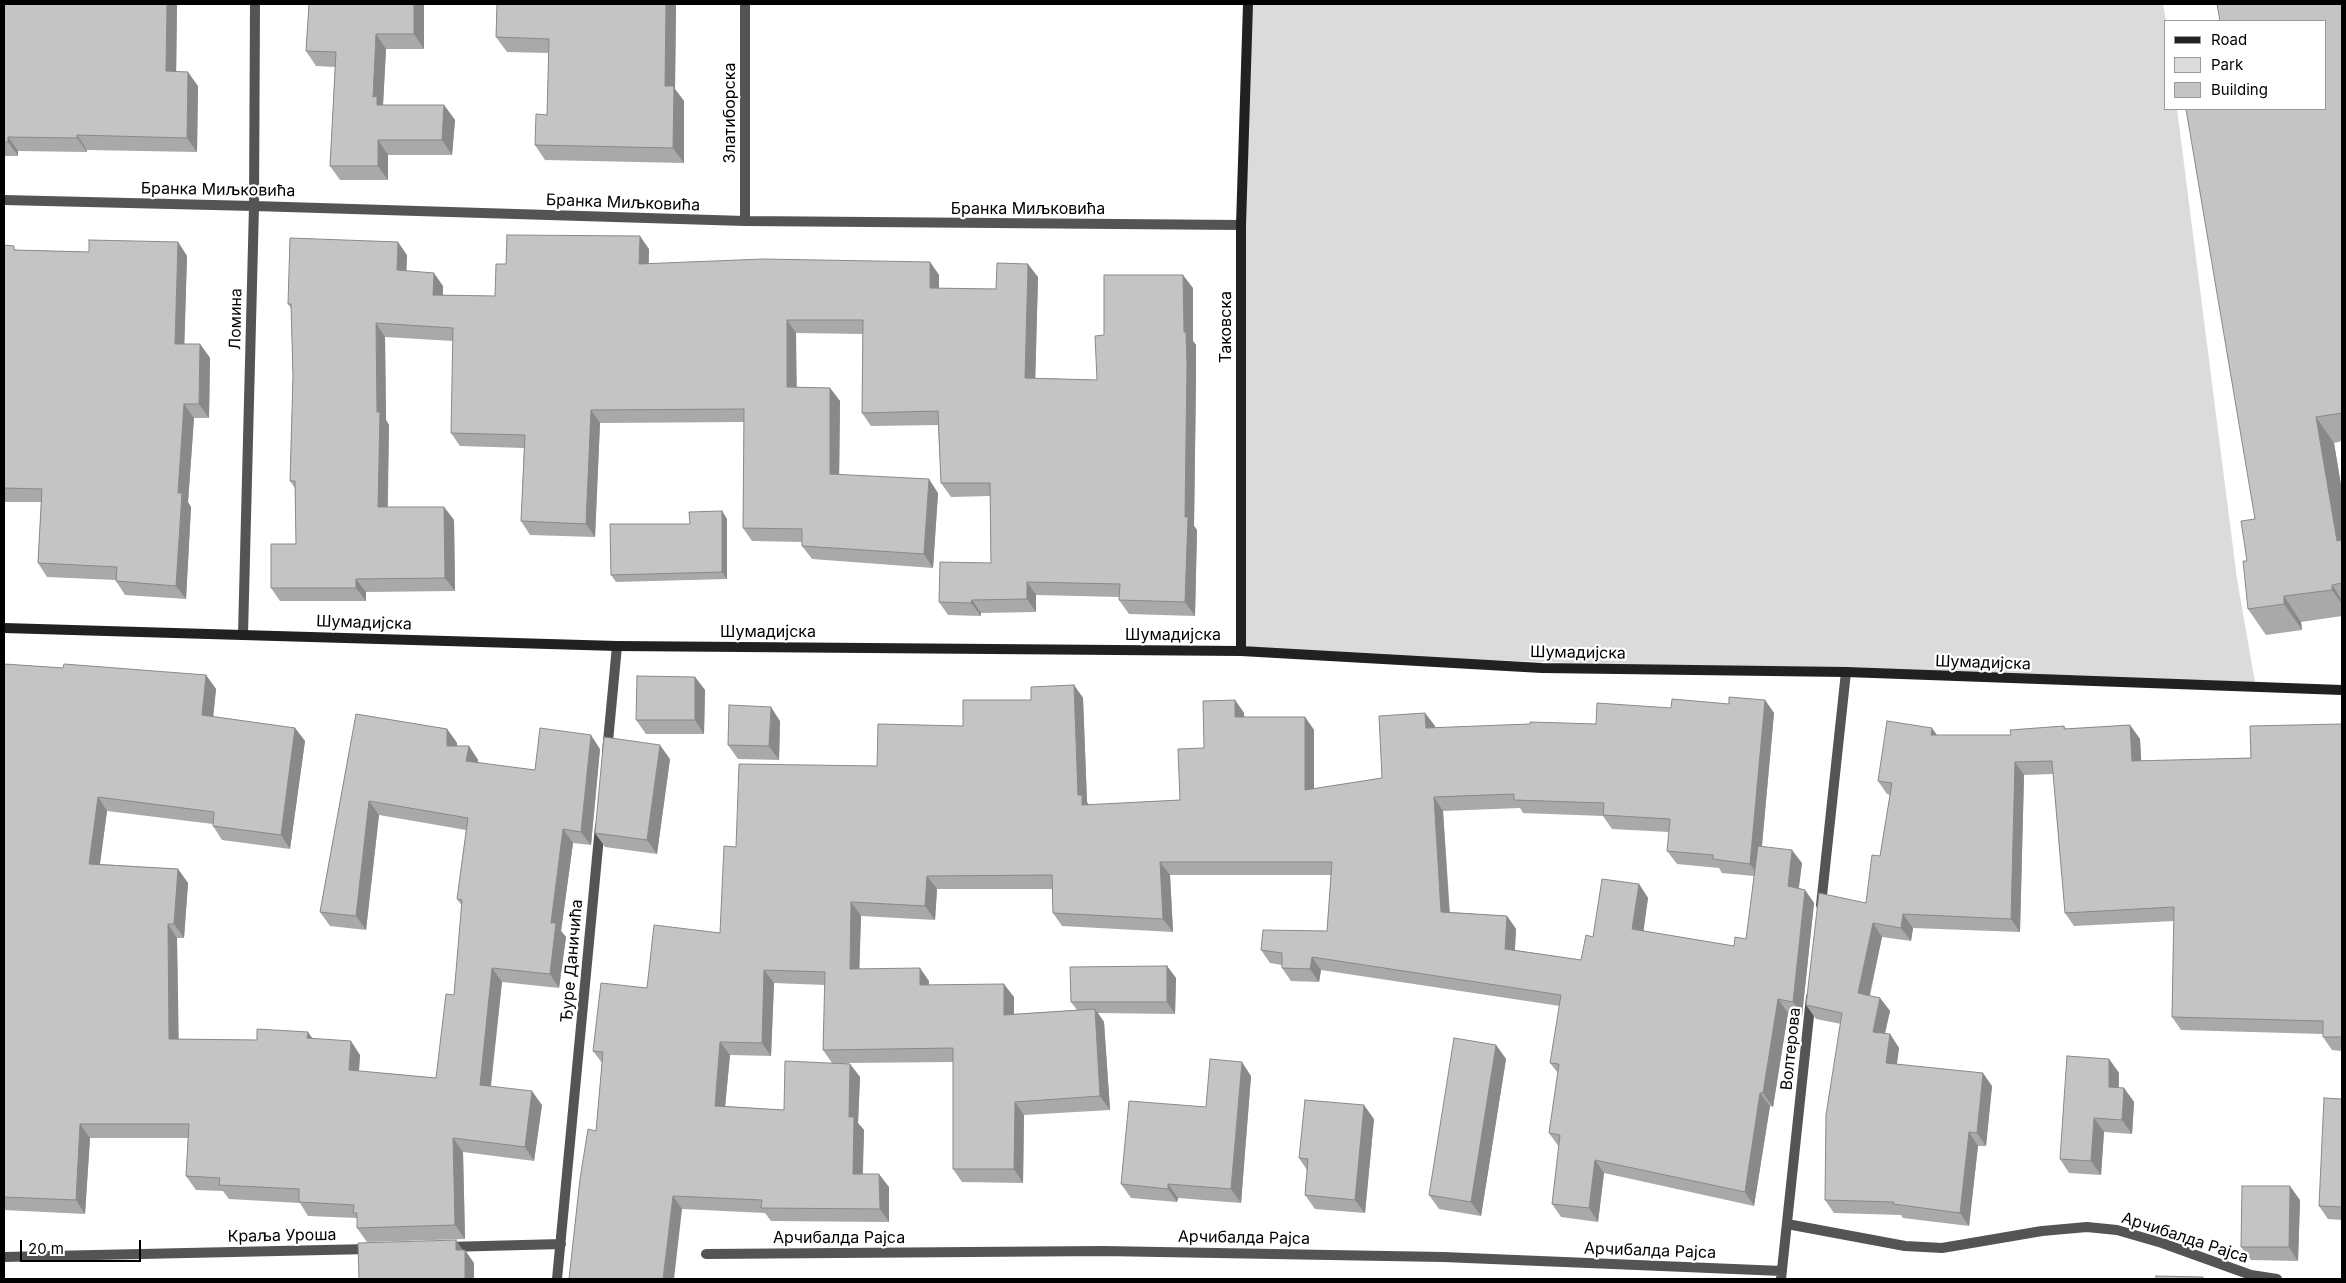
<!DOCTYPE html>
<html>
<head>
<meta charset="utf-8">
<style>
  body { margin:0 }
  #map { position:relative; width:2346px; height:1283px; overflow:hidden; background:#fff; font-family:Inter,sans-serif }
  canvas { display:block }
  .frame { position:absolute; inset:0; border:5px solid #000; pointer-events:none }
  .legend { position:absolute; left:2164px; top:20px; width:162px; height:90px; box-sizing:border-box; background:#fff; border:1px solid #999; margin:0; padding:6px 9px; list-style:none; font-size:15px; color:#000 }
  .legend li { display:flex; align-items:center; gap:10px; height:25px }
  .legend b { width:25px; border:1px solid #999 }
  .scale { position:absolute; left:20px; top:1240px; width:121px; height:22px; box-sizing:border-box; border:2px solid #000; border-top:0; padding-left:6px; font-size:15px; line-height:18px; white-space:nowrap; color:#000; -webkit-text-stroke:4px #fff; paint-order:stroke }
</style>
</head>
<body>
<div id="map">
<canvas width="2346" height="1283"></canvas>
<div class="frame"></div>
<ul class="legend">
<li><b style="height:6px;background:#212121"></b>Road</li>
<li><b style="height:14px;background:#dbdbdb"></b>Park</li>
<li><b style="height:14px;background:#c4c4c4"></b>Building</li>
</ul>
<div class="scale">20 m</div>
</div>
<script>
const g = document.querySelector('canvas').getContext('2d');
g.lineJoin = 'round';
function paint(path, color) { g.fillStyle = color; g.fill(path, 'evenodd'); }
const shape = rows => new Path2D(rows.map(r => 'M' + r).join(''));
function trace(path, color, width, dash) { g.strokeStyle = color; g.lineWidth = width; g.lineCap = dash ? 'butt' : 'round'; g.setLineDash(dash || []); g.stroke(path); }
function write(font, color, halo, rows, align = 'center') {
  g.font = font + ' Inter,sans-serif'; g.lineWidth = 4.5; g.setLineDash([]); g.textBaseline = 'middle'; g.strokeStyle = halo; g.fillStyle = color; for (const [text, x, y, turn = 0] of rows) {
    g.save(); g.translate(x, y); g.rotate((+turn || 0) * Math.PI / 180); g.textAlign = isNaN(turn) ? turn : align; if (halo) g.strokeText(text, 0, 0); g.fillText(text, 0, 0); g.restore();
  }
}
paint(shape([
  [1248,4,2163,4,2166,21,2165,109,2177,109,2237,579,2256,688,1241,651]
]), '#dbdbdb');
trace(shape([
  [4,200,254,206,745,221,1241,225],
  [745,221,745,4],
  [243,634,254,206,255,4],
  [607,752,617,646],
  [1821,905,1846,672],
  [1787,1224,1905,1246,1942,1248,2042,1231,2087,1227,2117,1230,2162,1243,2251,1275,2277,1279],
  [447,1247,561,1244],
  [706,1254,1103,1251,1443,1257,1782,1271],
  [4,1257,370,1249],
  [557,1279,600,826],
  [1781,1279,1811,997]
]), '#545454', 10);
trace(shape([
  [4,628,617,646,1241,651,1542,668,1846,672,2342,690],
  [1241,651,1241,225,1248,4]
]), '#212121', 10);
paint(shape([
  [4,4,177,4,176,71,198,86,197,152,87,150,87,152,18,151,18,156,4,156],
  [309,4,424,4,424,49,386,49,383,105,444,105,455,120,452,155,388,155,388,180,340,180,330,166,335,67,316,66,306,51],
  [497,4,676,4,675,89,684,101,684,163,545,160,535,145,547,115,549,53,507,52,496,37],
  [2342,4,2342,441,2334,443,2342,491,2342,616,2301,622,2302,630,2266,635,2248,609,2247,561,2255,519],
  [178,242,187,256,184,344,200,344,210,358,209,418,194,418,188,502,191,507,186,599,125,595,116,581,116,580,47,577,38,563,41,502,4,502,4,245,17,250,89,252],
  [649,249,649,264,930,262,939,275,939,288,996,289,1038,277,1035,378,1097,380,1104,335,1193,288,1193,341,1196,345,1196,377,1194,526,1197,530,1195,616,1129,614,1119,600,1119,597,1036,595,1036,612,981,613,981,616,948,615,939,602,991,563,990,496,951,497,941,483,938,425,871,426,862,413,863,334,796,333,796,387,830,388,840,401,839,474,938,493,933,568,812,559,802,546,802,542,752,541,743,528,744,422,600,423,595,537,530,535,521,521,524,448,460,446,451,433,453,341,385,337,386,420,389,425,388,507,444,507,454,520,455,591,366,592,366,601,280,601,271,588,296,544,295,488,290,481,293,376,291,308,288,304,407,255,406,271,443,286,443,295,495,296,506,264],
  [722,511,727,519,727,579,616,582,611,575,690,524],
  [4,664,63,668,206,675,216,689,213,717,295,728,305,741,290,849,222,840,213,826,213,824,107,811,100,864,178,869,188,883,184,938,177,938,178,1039,257,1040,313,1039,360,1055,359,1071,436,1078,454,995,462,906,457,899,466,830,379,815,366,930,330,926,320,912,356,714,447,729,457,743,457,746,469,746,478,760,478,763,535,770,600,749,591,845,573,843,561,931,566,937,559,988,502,982,491,1087,542,1105,534,1161,463,1152,465,1239,367,1242,357,1228,357,1218,308,1216,300,1203,229,1199,223,1191,196,1190,186,1176,188,1138,90,1138,85,1214,4,1210],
  [695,677,705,690,704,734,646,734,636,720],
  [1074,685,1083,698,1087,802,1089,805,1180,800,1204,748,1235,700,1244,713,1244,717,1305,717,1314,730,1314,789,1382,778,1425,713,1435,726,1435,728,1596,724,1671,708,1729,704,1765,700,1774,713,1762,846,1802,863,1799,888,1805,890,1814,903,1802,1016,1788,1013,1773,1107,1770,1106,1754,1206,1604,1173,1598,1222,1561,1217,1552,1204,1559,1147,1549,1133,1558,1073,1550,1063,1560,1006,1321,970,1319,982,1291,981,1282,968,1282,965,1270,963,1261,950,1327,931,1331,875,1170,875,1173,932,1062,926,1053,913,1052,889,937,889,935,920,861,916,859,969,929,981,929,985,1014,997,1014,1014,1077,1010,1071,1002,1167,966,1176,978,1175,1014,1098,1013,1104,1022,1110,1110,1024,1115,1023,1183,962,1182,953,1169,953,1062,845,1063,850,1064,860,1077,858,1123,864,1130,863,1174,889,1187,889,1222,771,1221,765,1213,682,1209,596,1131,602,1063,593,1051,647,988,720,933,736,847,877,766,963,726],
  [1520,808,1523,813,1603,816,1612,829,1669,832,1667,851,1677,864,1719,868,1722,873,1754,876,1746,939,1734,946,1643,931,1648,898,1639,884,1593,937,1581,960,1515,950,1516,929,1507,916,1450,912,1443,811],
  [774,983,825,985,823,1050,832,1063,784,1110,725,1106,730,1055,771,1056],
  [780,721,779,760,738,759,728,745],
  [2342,724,2342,1051,2332,1050,2323,1037,2323,1034,2181,1030,2172,1017,2174,921,2074,926,2065,913,2053,774,2024,775,2020,932,1913,928,1911,941,1882,937,1870,996,1880,998,1890,1011,1885,1034,1890,1034,1899,1048,1897,1064,1992,1086,1986,1146,1978,1146,1969,1226,1903,1218,1901,1215,1834,1213,1825,1200,1841,1024,1816,1019,1806,1005,1866,903,1880,856,1890,795,1887,794,1878,781,1937,735,2011,735,2064,726,2066,729,2130,725,2140,739,2141,761,2251,758],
  [670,759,657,854,605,847,595,833],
  [1496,1045,1506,1059,1481,1216,1439,1209,1429,1195],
  [2109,1059,2119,1073,2119,1088,2124,1088,2134,1102,2132,1134,2104,1132,2101,1175,2069,1173,2060,1159],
  [1251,1076,1241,1203,1178,1198,1177,1202,1131,1198,1121,1184,1206,1107],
  [2342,1099,2342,1220,2328,1219,2319,1206],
  [1374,1119,1365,1213,1315,1209,1305,1195,1307,1170,1299,1158],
  [2300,1200,2298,1261,2251,1260,2241,1247]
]), '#a9a9a9');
paint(shape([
  [167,4,177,4,176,85,166,71],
  [414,4,424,4,424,49,414,34],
  [666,4,676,4,675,89,684,101,684,163,673,148,665,86],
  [376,34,386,49,383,105,377,105,373,97],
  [188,72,198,86,197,152,187,138],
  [444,105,455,120,452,155,442,140],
  [77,135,87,150,87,152,77,138],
  [8,137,18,151,18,156,8,142],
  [378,140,388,155,388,180,378,166],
  [640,236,649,249,648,278,639,264],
  [178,242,187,256,184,358,175,344],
  [398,242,407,255,406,284,397,270],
  [930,262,939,275,939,302,930,288],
  [1028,264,1038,277,1035,391,1025,378],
  [434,273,443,286,442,308,433,295],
  [1183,275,1193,288,1193,341,1196,345,1196,377,1194,526,1197,530,1195,616,1185,602],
  [787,320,796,333,797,400,787,387],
  [376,323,385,337,386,420,389,425,387,520,378,507],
  [200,344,210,358,209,418,199,404],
  [830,388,840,401,839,487,830,474],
  [184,404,194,418,188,502,191,507,186,599,176,586,178,493],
  [591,410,600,423,595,537,586,524],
  [2316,417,2334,443,2342,491,2342,548,2337,541],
  [929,479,938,493,933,568,924,554],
  [444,507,454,520,455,591,445,578],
  [722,511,727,519,727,579,722,572],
  [356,579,366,592,366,601,356,588],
  [1027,582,1036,595,1036,612,1027,599],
  [2332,585,2342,600,2342,604,2332,590],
  [2284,596,2301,622,2302,630,2284,604],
  [972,600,981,613,981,616,971,603],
  [206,675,216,689,212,729,202,715],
  [695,677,705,690,704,734,695,720],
  [1074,685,1083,698,1087,802,1091,808,1082,805,1078,795],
  [1235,700,1244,713,1245,731,1235,717],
  [1765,700,1774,713,1759,877,1750,864],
  [771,707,780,721,779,760,769,746],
  [1425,713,1435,726,1435,741,1426,728],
  [1305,717,1314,730,1314,803,1305,790],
  [2130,725,2140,739,2142,774,2132,761],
  [295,728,305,741,290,849,281,835],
  [1932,728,1942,742,1931,735],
  [447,729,457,743,457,760,447,746],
  [591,735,600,749,591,845,581,832],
  [660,745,670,759,657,854,647,840],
  [469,746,478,760,476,775,466,761],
  [2015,762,2024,775,2020,932,2011,919],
  [98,797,107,811,98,878,89,864],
  [1434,797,1443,811,1450,925,1441,912],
  [369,801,379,815,366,930,356,916],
  [563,829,573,843,561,931,566,937,559,988,550,974,551,923],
  [1792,850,1802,863,1797,899,1788,886],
  [1160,862,1170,875,1173,932,1163,919],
  [178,869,188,883,184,938,174,924],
  [927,876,937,889,935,920,925,906],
  [1639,884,1648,898,1642,942,1632,929],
  [1805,890,1814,903,1802,1016,1793,1002],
  [851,902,861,916,859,982,850,969],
  [1903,914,1913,928,1911,941,1901,928],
  [1507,916,1516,929,1514,962,1505,949],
  [1873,923,1882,937,1867,1006,1858,993],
  [168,924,177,938,179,1053,169,1039],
  [1312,957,1321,970,1319,982,1310,969],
  [1167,966,1176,978,1175,1014,1167,1002],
  [492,968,502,982,489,1099,480,1085],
  [920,968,929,981,929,998,920,985],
  [764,970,774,983,771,1056,762,1043],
  [1004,984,1014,997,1014,1028,1004,1015],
  [1880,998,1890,1011,1882,1045,1873,1032],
  [1778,999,1788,1013,1773,1107,1763,1093],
  [1095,1009,1104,1022,1110,1110,1100,1096],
  [308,1032,318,1046,307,1038],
  [1890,1034,1899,1048,1895,1076,1886,1063],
  [351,1041,360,1055,358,1084,349,1070],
  [720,1042,730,1055,724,1119,715,1106],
  [1496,1045,1506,1059,1481,1216,1471,1202],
  [2109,1059,2119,1073,2118,1101,2109,1087],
  [1242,1062,1251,1076,1241,1203,1231,1189],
  [850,1064,860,1077,858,1123,864,1130,862,1187,853,1174,849,1117],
  [1983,1073,1992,1086,1986,1146,1977,1133],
  [2124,1088,2134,1102,2132,1134,2122,1120],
  [532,1091,542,1105,534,1161,525,1147],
  [1760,1093,1770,1106,1754,1206,1745,1192],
  [1015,1102,1024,1115,1023,1183,1014,1169],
  [1364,1105,1374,1119,1365,1213,1355,1200],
  [2094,1118,2104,1132,2101,1175,2091,1161],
  [80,1124,90,1138,85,1214,76,1200],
  [1969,1132,1978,1146,1969,1226,1960,1213],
  [453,1138,463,1152,465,1239,455,1225],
  [1595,1160,1604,1173,1598,1222,1589,1208],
  [879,1174,889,1187,889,1222,880,1209],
  [1168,1184,1178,1198,1177,1202,1168,1189],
  [2290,1186,2300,1200,2298,1261,2289,1247],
  [673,1196,682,1209,674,1279,663,1279],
  [456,1240,465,1253,465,1250,474,1263,474,1279,465,1279,456,1250]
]), '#898989');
const building = shape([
  [4,4,167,4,166,71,188,72,187,138,77,135,77,138,8,137,8,142,4,142,4,4],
  [309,4,414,4,414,34,376,34,373,97,377,96,377,105,444,105,442,140,378,140,378,166,330,166,336,52,306,51,309,4],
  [497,4,666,4,665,86,674,86,673,148,535,145,536,114,547,115,549,39,496,37,497,4],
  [2217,4,2342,4,2342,413,2316,417,2337,541,2342,540,2342,583,2332,585,2332,590,2284,596,2284,604,2248,609,2243,561,2247,561,2241,521,2255,519,2186,109,2325,109,2325,21,2220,21,2217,4],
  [507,235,640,236,639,264,763,259,930,262,930,288,996,289,997,263,1028,264,1025,378,1097,380,1095,336,1104,335,1104,275,1183,275,1184,332,1186,332,1187,364,1185,517,1188,517,1185,602,1119,600,1120,584,1027,582,1027,599,972,600,971,603,939,602,940,562,991,563,990,483,941,483,938,411,862,413,863,320,787,320,787,387,830,388,830,474,929,479,924,554,802,546,802,529,743,528,744,409,591,410,586,524,521,521,525,435,451,433,453,328,376,323,377,412,380,412,378,507,444,507,445,578,356,579,356,588,271,588,271,544,296,544,295,481,290,481,293,376,291,304,288,304,290,238,398,242,397,270,434,273,433,295,495,296,496,264,506,264,507,235],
  [89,240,178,242,175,344,200,344,199,404,184,404,178,493,182,493,176,586,116,581,117,567,38,563,42,489,4,488,4,245,14,246,14,250,89,252,89,240],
  [722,511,722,572,611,575,610,524,690,524,689,512,722,511],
  [4,664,63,668,64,664,206,675,202,715,295,728,281,835,213,826,214,812,98,797,89,864,178,869,174,924,168,924,169,1039,257,1040,257,1029,308,1032,307,1038,351,1041,349,1070,436,1078,446,994,454,995,462,900,457,899,468,818,369,801,356,916,320,912,356,714,447,729,447,746,469,746,466,761,535,770,540,728,591,735,581,832,563,829,551,923,556,923,550,974,492,968,480,1085,532,1091,525,1147,453,1138,455,1225,357,1228,357,1213,353,1213,354,1205,299,1202,299,1189,219,1185,220,1178,186,1176,189,1124,80,1124,76,1200,4,1197,4,664],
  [637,676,695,677,695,720,636,720,637,676],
  [1074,685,1078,795,1082,795,1082,805,1180,800,1178,749,1204,748,1203,701,1235,700,1235,717,1305,717,1305,790,1382,778,1379,716,1425,713,1426,728,1530,724,1530,722,1596,724,1597,703,1671,708,1672,699,1729,704,1729,697,1765,700,1750,864,1713,859,1713,855,1667,851,1670,819,1603,815,1604,803,1514,800,1514,794,1434,797,1441,912,1507,916,1505,949,1581,960,1586,935,1593,937,1602,879,1639,884,1632,929,1734,946,1735,937,1746,939,1758,846,1792,850,1788,886,1805,890,1793,1002,1778,999,1763,1093,1760,1093,1745,1192,1595,1160,1589,1208,1552,1204,1560,1135,1549,1133,1559,1064,1550,1063,1561,995,1312,957,1310,969,1282,968,1282,953,1261,950,1263,930,1327,931,1332,862,1160,862,1163,919,1053,913,1052,875,927,876,925,906,851,902,850,969,920,968,920,985,1004,984,1004,1015,1095,1009,1100,1096,1015,1102,1014,1169,953,1169,953,1048,823,1050,825,972,764,970,762,1043,720,1042,715,1106,784,1110,785,1061,850,1064,849,1117,854,1117,853,1174,879,1174,880,1209,761,1208,762,1200,673,1196,663,1279,569,1279,580,1179,588,1129,596,1131,603,1052,593,1051,601,983,647,988,654,925,720,933,724,846,736,847,739,764,877,766,878,724,963,726,963,700,1031,700,1031,687,1074,685],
  [729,705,771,707,769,746,728,745,729,705],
  [1887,721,1932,728,1931,735,2011,735,2010,730,2064,726,2064,729,2130,725,2132,761,2251,758,2250,726,2342,724,2342,1037,2323,1037,2323,1021,2172,1017,2174,907,2065,913,2052,761,2015,762,2011,919,1903,914,1901,928,1873,923,1858,993,1880,998,1873,1032,1890,1034,1886,1063,1983,1073,1977,1133,1969,1132,1960,1213,1893,1204,1894,1202,1825,1200,1826,1115,1842,1013,1806,1005,1819,893,1866,903,1872,855,1880,856,1892,783,1878,781,1887,721],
  [604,737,660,745,647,840,595,833,604,737],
  [1167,966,1167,1002,1071,1002,1070,967,1167,966],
  [1454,1038,1496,1045,1471,1202,1429,1195,1454,1038],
  [2067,1056,2109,1059,2109,1087,2124,1088,2122,1120,2094,1118,2091,1161,2060,1159,2067,1056],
  [1210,1059,1242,1062,1231,1189,1168,1184,1168,1189,1121,1184,1129,1101,1206,1107,1210,1059],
  [2324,1098,2342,1099,2342,1207,2319,1206,2324,1098],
  [1305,1100,1364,1105,1355,1200,1305,1195,1308,1159,1299,1158,1305,1100],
  [2242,1186,2290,1186,2289,1247,2241,1247,2242,1186],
  [456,1240,456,1250,465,1250,465,1279,359,1279,358,1243,456,1240],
  [2156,1276,2203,1277,2203,1279,2156,1279,2156,1276]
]);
paint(building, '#c4c4c4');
trace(building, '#898989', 1);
write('16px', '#000', '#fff', [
  ["Златиборска",730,113,-90],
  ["Бранка Миљковића",218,190,1],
  ["Бранка Миљковића",623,203,2],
  ["Бранка Миљковића",1028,209],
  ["Ломина",236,319,-89],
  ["Таковска",1226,327,-90],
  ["Шумадијска",364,623,2],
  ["Шумадијска",768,632],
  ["Шумадијска",1173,635],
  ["Шумадијска",1578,653,1],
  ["Шумадијска",1983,663,2],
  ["Ђуре Даничића",572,961,-85],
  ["Волтерова",1791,1049,-84],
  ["Краља Уроша",282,1236,-1],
  ["Арчибалда Рајса",839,1238],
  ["Арчибалда Рајса",1244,1238,1],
  ["Арчибалда Рајса",2185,1238,18],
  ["Арчибалда Рајса",1650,1251,2]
]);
</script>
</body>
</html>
